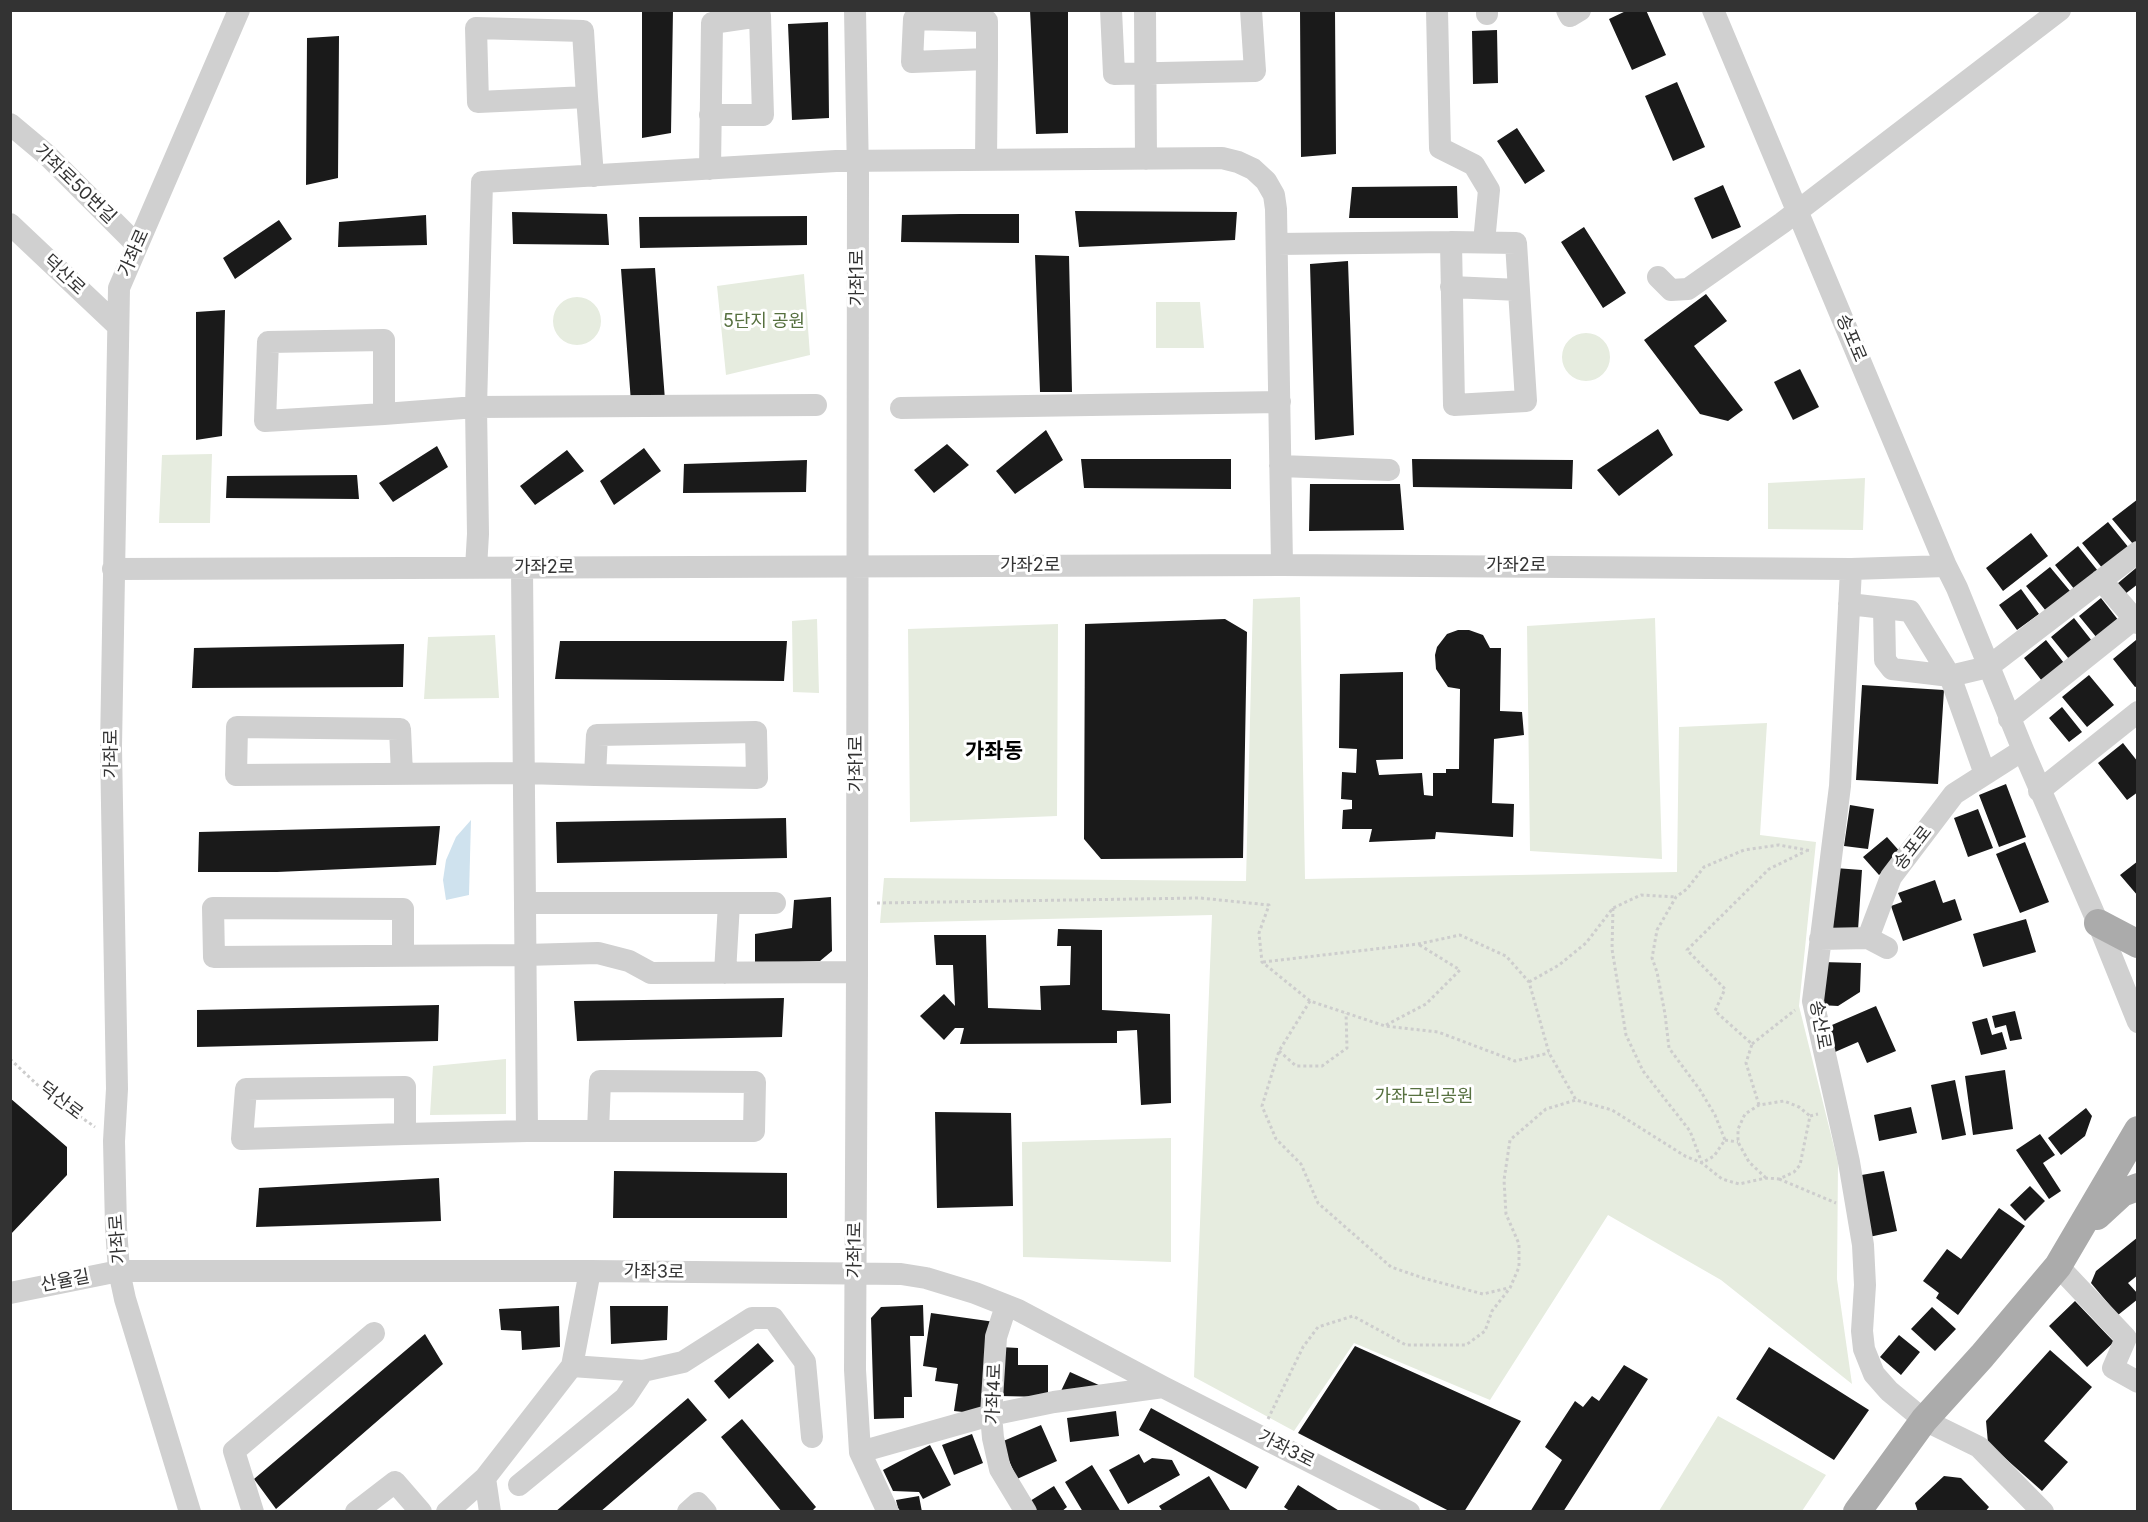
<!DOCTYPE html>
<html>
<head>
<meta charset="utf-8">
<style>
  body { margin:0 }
  #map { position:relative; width:2148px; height:1522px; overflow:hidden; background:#fff; font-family:Inter,sans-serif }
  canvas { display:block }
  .frame { position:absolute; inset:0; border:12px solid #333; pointer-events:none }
</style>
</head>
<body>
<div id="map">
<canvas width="2148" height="1522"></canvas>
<div class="frame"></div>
</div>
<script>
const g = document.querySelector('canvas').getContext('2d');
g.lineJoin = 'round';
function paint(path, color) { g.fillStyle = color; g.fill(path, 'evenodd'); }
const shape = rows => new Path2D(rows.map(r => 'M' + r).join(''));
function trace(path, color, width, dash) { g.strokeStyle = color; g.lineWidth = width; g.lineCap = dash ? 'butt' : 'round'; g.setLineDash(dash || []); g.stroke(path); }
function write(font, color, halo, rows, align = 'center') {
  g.font = font + ' Inter,"Noto Sans KR",sans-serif'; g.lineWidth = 6; g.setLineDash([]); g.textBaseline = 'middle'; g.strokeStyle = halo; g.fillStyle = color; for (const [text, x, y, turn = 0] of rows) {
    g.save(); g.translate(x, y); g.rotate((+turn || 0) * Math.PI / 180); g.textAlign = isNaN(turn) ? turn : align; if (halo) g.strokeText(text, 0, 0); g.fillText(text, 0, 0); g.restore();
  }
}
paint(shape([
  [804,274,810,355,726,375,717,286],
  '553 321a24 24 0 1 1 48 0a24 24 0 1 1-48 0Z',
  [1156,302,1200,302,1204,348,1156,348],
  '1562 357a24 24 0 1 1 48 0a24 24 0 1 1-48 0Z',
  [212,454,210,523,159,523,162,455],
  [1865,478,1863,530,1768,529,1768,483],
  [1300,597,1305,879,1677,872,1679,727,1767,723,1760,835,1816,842,1799,1006,1838,1163,1837,1279,1852,1384,1721,1280,1608,1215,1490,1400,1354,1343,1294,1431,1194,1377,1212,915,880,923,884,878,1246,881,1253,599],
  [1655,618,1662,859,1530,851,1527,626],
  [817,619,819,693,793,692,792,621],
  [1058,624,1057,816,910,822,908,629],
  [495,635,499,698,424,699,428,637],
  [506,1059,506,1114,430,1115,433,1066],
  [1171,1138,1171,1262,1023,1257,1022,1142],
  [1718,1416,1826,1475,1802,1511,1659,1511]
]), '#e6ecdf');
paint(shape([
  [471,820,469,895,446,900,443,880,446,860,456,837]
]), '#cfe2ee');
paint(shape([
  [642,10,673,10,671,133,642,138],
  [1030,10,1068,10,1068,133,1036,134],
  [1300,10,1335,10,1336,154,1301,157],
  [1628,10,1646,10,1666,55,1632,70,1609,19],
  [828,22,829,118,792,120,788,24],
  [1497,30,1498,83,1473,84,1472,31],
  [339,36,338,178,306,185,307,38],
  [1677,82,1705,147,1673,161,1645,96],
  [1517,128,1545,171,1525,184,1497,141],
  [1723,185,1741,227,1712,239,1694,198],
  [1457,186,1458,218,1349,218,1352,187],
  [1075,211,1237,212,1235,240,1079,247],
  [512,212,607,214,609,245,513,244],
  [960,214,1019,214,1019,243,901,242,902,215],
  [426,215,427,245,338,247,339,222],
  [807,216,807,245,640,248,639,217],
  [279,220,292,239,235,279,223,258],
  [1584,227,1626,293,1603,308,1561,242],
  [1035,255,1069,256,1072,392,1040,392],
  [1348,261,1354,435,1315,440,1310,264],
  [655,268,665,400,631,402,621,269],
  [1706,294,1727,321,1694,346,1743,410,1728,421,1700,414,1644,340],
  [225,310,222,436,196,440,196,312],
  [1800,369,1819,407,1793,420,1774,382],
  [1658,429,1673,455,1619,496,1597,470],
  [1046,430,1063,460,1015,494,996,471],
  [947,444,969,465,934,493,914,470],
  [437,446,448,467,393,502,379,483],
  [644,448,661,471,614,505,600,481],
  [567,450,584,471,535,505,520,486],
  [1081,459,1231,459,1231,489,1084,488],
  [1412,459,1573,460,1572,489,1413,487],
  [807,460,806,492,683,493,684,464],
  [357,475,359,499,226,498,227,476],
  [1310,484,1400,484,1404,530,1309,531],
  [2138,499,2138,541,2133,544,2112,519],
  [2108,522,2129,548,2103,569,2082,543],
  [2031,533,2048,556,2003,591,1986,568],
  [2078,546,2098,571,2075,590,2055,565],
  [2050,567,2070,591,2046,611,2026,586],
  [2136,568,2138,584,2125,594,2117,584],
  [2021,589,2039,614,2017,630,1999,605],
  [2101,598,2119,621,2097,638,2079,616],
  [2074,618,2092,641,2069,659,2051,637],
  [1225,619,1247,632,1243,858,1101,859,1084,839,1085,624],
  [1458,630,1469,630,1483,635,1490,648,1501,648,1500,711,1522,712,1524,735,1494,739,1492,803,1514,804,1513,837,1436,832,1435,839,1369,842,1372,829,1342,829,1343,810,1352,809,1352,800,1341,799,1342,772,1356,773,1357,749,1339,748,1340,674,1403,672,1403,759,1376,760,1379,775,1422,773,1424,795,1433,796,1433,773,1446,773,1446,769,1459,769,1460,689,1448,687,1436,669,1435,655,1437,647,1447,634],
  [2046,640,2064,663,2042,681,2024,658],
  [2136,640,2138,686,2135,687,2113,659],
  [560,641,787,641,784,681,555,679],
  [404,644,403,687,192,688,194,648],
  [2089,675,2114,705,2087,727,2062,697],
  [1862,685,1944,690,1938,784,1856,780],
  [2062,707,2082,732,2069,742,2049,718],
  [2123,743,2138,762,2138,792,2127,800,2098,763],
  [2006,784,2026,837,1999,847,1979,795],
  [1850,805,1874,809,1868,849,1844,846],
  [1978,809,1993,848,1968,857,1954,818],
  [786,818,787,858,557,863,556,822],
  [440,826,436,865,277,872,198,872,199,832],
  [1887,837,1902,854,1879,875,1863,857],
  [2025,842,2049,902,2020,913,1996,854],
  [2138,861,2138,896,2120,875],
  [1835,868,1862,870,1858,930,1831,928],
  [1935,880,1943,903,1955,899,1962,920,1903,941,1891,906,1902,902,1898,893],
  [831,897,832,951,820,961,755,964,755,934,792,928,794,900],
  [2026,919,2036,952,1983,967,1973,934],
  [1058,929,1102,930,1102,1010,1170,1014,1171,1103,1141,1105,1137,1030,1117,1031,1117,1043,960,1044,964,1028,955,1028,944,1040,920,1016,944,994,955,1006,953,965,936,965,934,935,986,935,988,1008,1041,1010,1040,986,1070,985,1071,946,1057,946],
  [1821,962,1861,963,1860,992,1838,1006,1820,1005],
  [784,998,782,1037,577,1041,574,1001],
  [439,1005,438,1041,197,1047,197,1010],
  [1876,1006,1896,1051,1867,1063,1858,1042,1835,1052,1825,1028],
  [2015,1011,2022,1039,2010,1041,2006,1025,1995,1028,1992,1016],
  [1987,1018,1992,1035,2002,1032,2007,1049,1981,1055,1972,1022],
  [2005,1070,2013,1129,1973,1135,1965,1076],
  [1955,1080,1966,1135,1942,1140,1931,1085],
  [10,1098,67,1147,67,1175,10,1235],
  [1911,1107,1917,1133,1879,1141,1874,1115],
  [2086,1108,2092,1116,2085,1136,2061,1155,2048,1138],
  [935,1112,1011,1113,1013,1206,937,1208],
  [2040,1134,2055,1155,2043,1163,2061,1191,2049,1199,2016,1150],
  [614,1171,787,1173,787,1218,613,1218],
  [1884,1171,1897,1231,1869,1237,1856,1176],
  [439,1178,441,1221,256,1227,259,1188],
  [2030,1186,2045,1201,2025,1221,2010,1205],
  [1999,1208,2025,1226,1958,1315,1936,1298,1939,1293,1923,1281,1947,1249,1961,1259],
  [2138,1237,2138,1275,2128,1283,2138,1294,2138,1299,2118,1315,2091,1283,2096,1271],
  [2075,1301,2114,1342,2087,1367,2049,1326],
  [923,1305,924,1336,910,1336,912,1397,904,1397,904,1418,874,1419,871,1318,881,1307],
  [559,1306,560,1347,522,1350,521,1331,501,1330,499,1309],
  [610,1306,668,1306,667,1340,611,1344],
  [1932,1307,1956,1329,1935,1351,1911,1329],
  [931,1313,995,1322,981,1414,954,1411,958,1384,935,1381,937,1368,923,1366],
  [425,1334,443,1364,276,1509,254,1479],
  [1899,1335,1920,1352,1901,1375,1880,1357],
  [758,1343,774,1361,729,1399,714,1381],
  [1355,1346,1521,1421,1464,1512,1451,1512,1298,1433],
  [1000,1347,1018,1348,1018,1365,1048,1365,1048,1397,999,1396],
  [1769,1347,1869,1410,1834,1460,1736,1399],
  [2050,1350,2092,1387,2044,1441,2068,1462,2042,1491,1988,1443,1986,1421],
  [1624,1365,1648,1379,1563,1512,1530,1512,1562,1460,1545,1447,1575,1401,1583,1407,1592,1396,1599,1401],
  [1070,1372,1101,1386,1061,1391],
  [688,1398,707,1420,600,1512,555,1512],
  [1151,1408,1259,1467,1246,1489,1139,1430],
  [1116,1411,1119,1436,1070,1442,1067,1418],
  [742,1419,816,1507,811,1512,782,1512,721,1437],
  [1041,1425,1057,1461,1017,1479,1001,1442],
  [972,1434,983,1463,954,1475,942,1445],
  [930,1445,951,1485,923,1499,919,1492,893,1491,883,1470],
  [1139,1454,1144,1463,1152,1458,1172,1460,1180,1475,1128,1504,1109,1470],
  [1092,1465,1121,1512,1083,1512,1065,1482],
  [1209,1476,1230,1510,1163,1512,1159,1506],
  [1944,1476,1961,1478,1989,1507,1985,1512,1918,1512,1915,1503],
  [1298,1485,1341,1512,1291,1512,1284,1507],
  [1054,1486,1067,1507,1061,1512,1036,1512,1030,1501],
  [919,1496,922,1512,901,1512,898,1508,896,1500]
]), '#1a1a1a');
trace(shape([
  [877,903,1200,898,1269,905,1259,933,1262,962,1310,1001,1385,1026,1438,1032,1515,1061,1549,1053],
  [1613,908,1612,949,1626,1035,1643,1071,1690,1131,1702,1163,1714,1156,1725,1140,1715,1115,1700,1090,1669,1048,1665,1014,1657,972,1652,958,1657,930,1676,897,1687,889,1704,867,1744,850,1779,845,1812,851],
  [1263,962,1418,944,1460,935,1506,956,1529,982,1549,1053,1576,1100],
  [1529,982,1559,965,1586,943,1613,908,1641,895,1676,897],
  [1310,1001,1279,1051,1262,1106,1276,1139,1301,1164,1318,1203,1391,1267,1423,1278,1483,1294,1508,1288],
  [1386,1025,1426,1004,1460,970,1418,944],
  [1752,1044,1795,1010],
  [1279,1051,1296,1066,1322,1066,1347,1048,1346,1013],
  [10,1059,44,1091,95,1127],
  [1759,1105,1746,1063,1752,1044,1715,1011,1725,989,1687,950,1769,869,1806,851],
  [1725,1140,1738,1142],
  [1766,1178,1749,1162,1738,1142,1738,1129,1745,1114,1759,1105,1784,1101,1799,1107,1810,1116],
  [1779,1179,1836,1203],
  [1268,1419,1303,1347,1318,1327,1353,1316,1406,1345,1466,1345,1485,1331,1492,1311,1510,1288,1519,1267,1519,1244,1506,1214,1504,1180,1510,1140,1546,1109,1576,1100,1612,1110,1685,1156,1702,1163,1722,1179,1739,1184,1766,1178,1779,1179,1794,1172,1800,1165,1810,1116,1818,1114]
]), '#cdcdcd', 3, [3, 3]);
trace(shape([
  [855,10,858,175,857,972,855,1370,860,1452,888,1512],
  [1111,10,1114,74,1255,71,1251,10],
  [1145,10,1146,159],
  [1437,10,1440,148,1474,165,1489,190,1484,242],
  [1487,10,1487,14],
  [1567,10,1570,16,1580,10],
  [1713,10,1946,566,1957,588,2023,750,2098,923,2138,1022],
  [587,97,478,102,476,28,583,31,587,97,593,176],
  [10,124,47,155,137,245],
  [986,160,987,59,987,21,914,19,912,62,987,59],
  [710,169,712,23,760,16,763,115,710,115],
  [10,224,118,326],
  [1277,244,1451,242,1516,243,1526,401,1454,405,1451,242],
  [1658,277,1671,290,1688,289,1782,223,2060,10],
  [1451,287,1519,290],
  [901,408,1280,402],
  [384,414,384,340,268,342,265,421,384,414,476,407,816,405],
  [1280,466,1389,470],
  [476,568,478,534,476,407,482,182,836,161,1222,158,1238,162,1253,169,1266,181,1274,195,1276,209,1282,565],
  [522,568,527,1131],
  [113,569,1282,565,1851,569,1946,566],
  [1851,569,1840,786,1813,1001,1849,1162,1863,1245,1865,1285,1862,1331,1864,1349,1874,1374,1889,1391,1924,1420,1979,1447,2043,1512],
  [2101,580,2138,623],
  [1849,604,1910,611,1950,676,1985,774],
  [1884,608,1885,660,1892,669,1950,676,1988,667,2138,552],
  [2009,719,2138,616],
  [402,774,400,729,237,727,236,775,524,773,595,775,757,778,756,732,597,735,595,775],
  [2039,791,2138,712],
  [525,903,775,903],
  [1868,938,1887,948],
  [1820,939,1868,938,1891,877,1954,794,2023,750],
  [403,956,403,909,213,908,214,957,525,955,598,953,629,961,651,973,857,972],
  [725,973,729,903],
  [405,1134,405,1087,246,1089,242,1139,405,1134,527,1131,754,1131,755,1082,600,1081,598,1131],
  [2058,1266,2126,1338,2113,1368,2138,1382],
  [10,1293,119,1271,590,1271,901,1274,926,1278,975,1293,1018,1310,1163,1387,1409,1512],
  [1006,1306,996,1337,991,1415,993,1438,1000,1469,1026,1512],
  [572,1366,643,1371,683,1362,752,1318,773,1318,805,1362,812,1437],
  [860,1452,991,1415,1054,1402,1163,1387],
  [519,1485,625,1398,643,1371],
  [190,1512,125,1299,119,1271,116,1227,114,1141,117,1089,111,747,119,288,239,10],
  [253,1512,234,1451,374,1333],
  [356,1512,395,1482,421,1512],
  [447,1512,485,1478],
  [490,1512,485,1478,572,1366,590,1271],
  [688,1512,698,1503,706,1512]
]), '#d0d0d0', 22);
trace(shape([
  [2098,923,2138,944],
  [2097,1216,2122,1193,2138,1187],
  [1857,1512,1924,1420,1982,1356,2058,1266,2138,1130]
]), '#ababab', 28);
write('18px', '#333', '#fff', [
  ["가좌로50번길",75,184,44],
  ["가좌로",134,253,-66],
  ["덕산로",64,275,43],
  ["가좌1로",858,278,-90],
  ["송포로",1851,338,67],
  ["가좌2로",1030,566],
  ["가좌2로",1516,566],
  ["가좌2로",544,568],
  ["가좌로",112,754,-90],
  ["가좌1로",857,764,-90],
  ["송포로",1913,848,-52],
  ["송산로",1820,1025,80],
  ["덕산로",61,1101,37],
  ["가좌로",118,1239,-94],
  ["가좌1로",855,1250,-89],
  ["가좌3로",654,1272,1],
  ["산율길",65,1281,-11],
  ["가좌4로",994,1394,-88],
  ["가좌3로",1286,1449,27]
]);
write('18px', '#56703f', '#fff', [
  ["5단지 공원",764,322],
  ["가좌근린공원",1424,1097]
]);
write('bold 21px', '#000', '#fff', [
  ["가좌동",994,752]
]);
</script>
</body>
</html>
